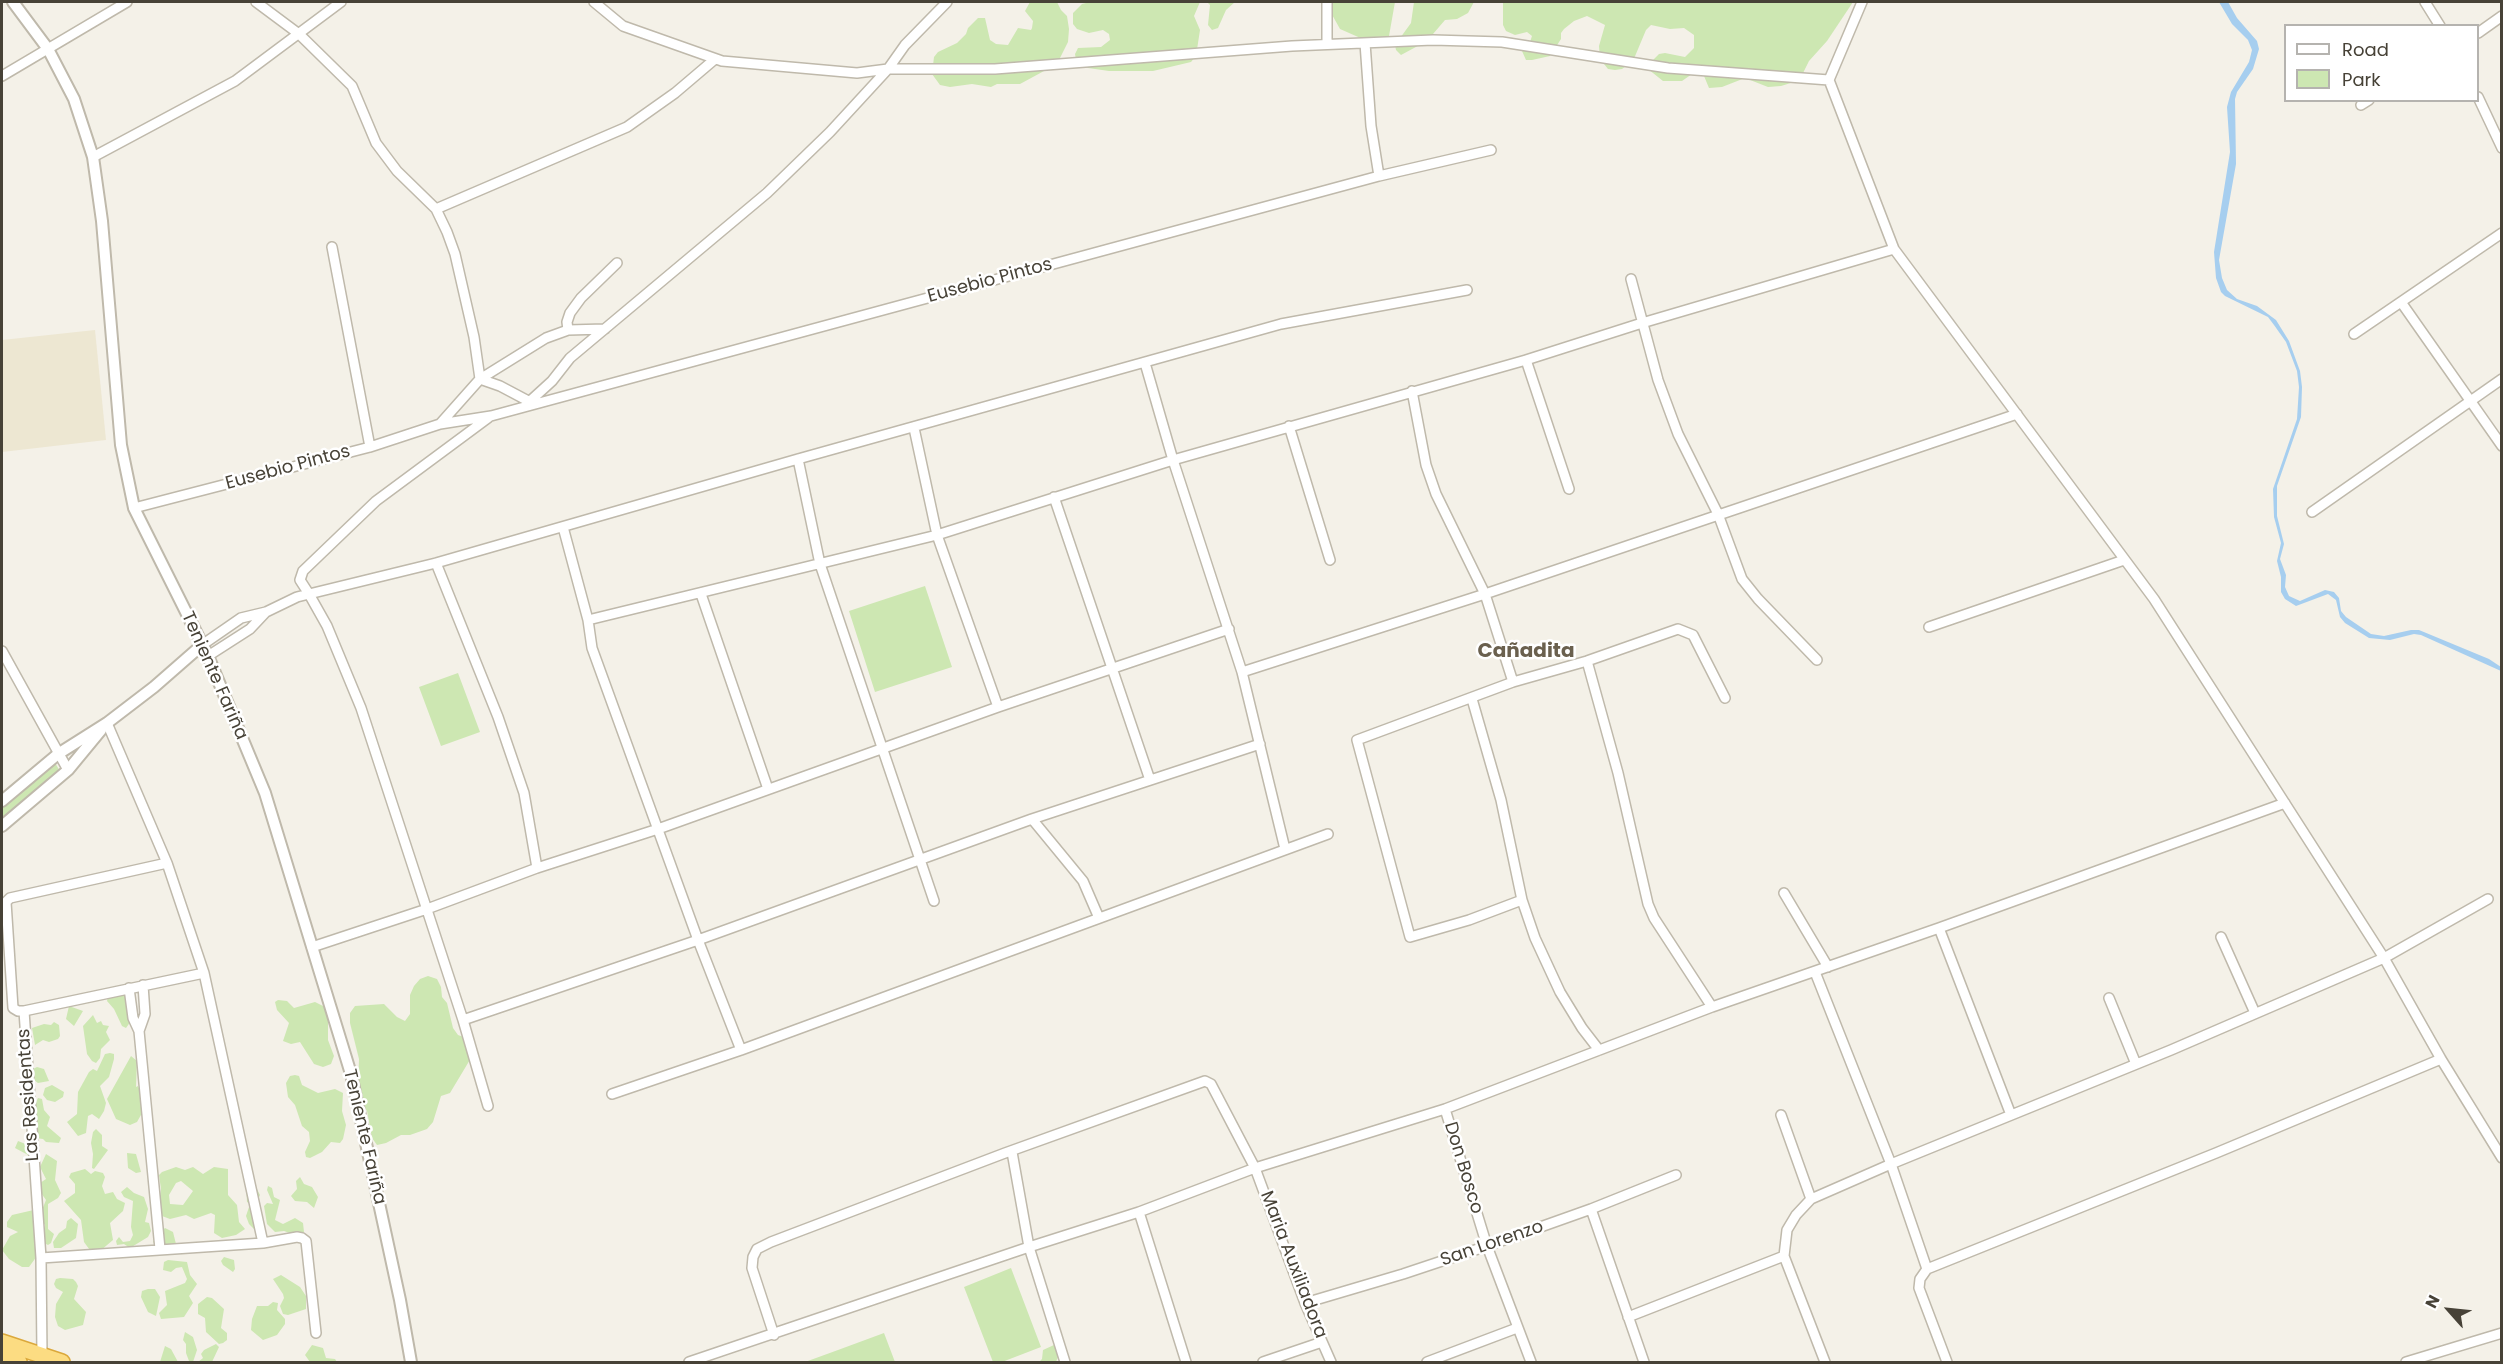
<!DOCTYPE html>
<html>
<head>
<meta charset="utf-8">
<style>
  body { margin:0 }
  #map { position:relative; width:2503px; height:1364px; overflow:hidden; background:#f4f1e8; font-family:Poppins,sans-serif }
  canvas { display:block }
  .frame { position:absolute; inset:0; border:3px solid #474237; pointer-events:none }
  .legend { position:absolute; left:2284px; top:24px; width:195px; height:78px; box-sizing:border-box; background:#fff; border:2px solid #b5b3af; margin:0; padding:8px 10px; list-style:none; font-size:18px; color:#474237 }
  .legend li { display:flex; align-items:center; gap:12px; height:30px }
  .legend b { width:30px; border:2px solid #b5b3af }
  .north { position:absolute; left:2419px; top:1280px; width:60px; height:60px; -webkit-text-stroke:4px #fff; paint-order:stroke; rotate:297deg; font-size:16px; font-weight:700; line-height:24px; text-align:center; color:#474237 }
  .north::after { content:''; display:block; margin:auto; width:21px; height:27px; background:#474237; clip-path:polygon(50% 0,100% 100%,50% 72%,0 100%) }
</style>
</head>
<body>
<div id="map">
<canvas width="2503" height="1364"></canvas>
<div class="frame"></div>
<ul class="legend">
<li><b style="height:8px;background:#fff"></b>Road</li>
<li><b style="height:16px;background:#cde7b2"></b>Park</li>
</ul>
<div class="north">N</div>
</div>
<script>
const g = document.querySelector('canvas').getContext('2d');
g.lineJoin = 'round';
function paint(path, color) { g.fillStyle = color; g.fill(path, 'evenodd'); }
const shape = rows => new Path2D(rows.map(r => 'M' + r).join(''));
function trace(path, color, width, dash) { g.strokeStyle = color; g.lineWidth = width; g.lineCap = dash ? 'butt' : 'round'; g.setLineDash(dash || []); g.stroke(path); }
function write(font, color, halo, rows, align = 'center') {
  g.font = font + ' Poppins,sans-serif'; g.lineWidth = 5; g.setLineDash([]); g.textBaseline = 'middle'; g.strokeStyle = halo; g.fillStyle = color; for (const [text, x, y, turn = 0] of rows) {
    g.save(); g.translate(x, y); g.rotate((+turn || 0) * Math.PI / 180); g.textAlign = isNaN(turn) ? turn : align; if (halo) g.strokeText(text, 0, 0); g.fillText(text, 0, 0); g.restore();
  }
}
paint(shape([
  [95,330,106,440,2,452,2,340]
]), '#ede7d2');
paint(shape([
  [1030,2,1057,2,1061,10,1067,16,1069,29,1068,42,1057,64,1020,84,997,84,991,87,972,84,950,87,940,85,932,74,934,57,938,52,957,43,966,34,968,28,978,18,985,18,990,40,996,44,1008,45,1018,28,1031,30,1032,28,1033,21,1025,11],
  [1090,2,1200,2,1194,16,1200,30,1196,56,1191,62,1153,71,1109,71,1088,68,1076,60,1075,54,1078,48,1101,47,1110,40,1109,34,1103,30,1089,33,1077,29,1073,24,1073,13,1082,4],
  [1207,2,1235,2,1226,10,1218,28,1212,30,1208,25,1210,5],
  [1325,2,1395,2,1389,36,1377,40,1365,40,1340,29],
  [1414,2,1474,2,1468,13,1457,19,1445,20,1427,41,1401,55,1396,50,1395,45,1411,23],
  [1503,2,1853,2,1827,41,1809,61,1803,73,1794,82,1781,86,1768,87,1745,78,1722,87,1709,88,1704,76,1692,74,1682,81,1663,81,1648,69,1650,63,1659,54,1665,53,1685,57,1694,48,1694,35,1684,28,1670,29,1651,25,1646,30,1633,61,1622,69,1615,70,1608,69,1600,59,1599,46,1605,25,1587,16,1574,21,1564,29,1561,33,1561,39,1550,56,1532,60,1526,60,1522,51,1528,48,1532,36,1527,32,1515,35,1506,31,1503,25],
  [925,586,952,667,875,692,849,611],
  [458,673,480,732,441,746,419,687],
  [55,763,60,771,2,820,2,807],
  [428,976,437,979,441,987,442,997,447,1003,453,1028,458,1035,466,1038,474,1053,450,1093,441,1096,433,1122,427,1129,410,1135,401,1135,386,1143,377,1145,372,1138,367,1111,361,1104,361,1095,358,1087,359,1059,350,1023,350,1013,355,1006,384,1004,397,1017,405,1021,410,1014,410,995,414,986,420,979],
  [127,992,131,1021,126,1028,122,1026,114,1009,107,1001,108,997,115,995,121,996],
  [278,1000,287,1001,294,1008,315,1002,323,1006,328,1013,328,1040,334,1056,331,1064,323,1067,314,1064,300,1042,291,1044,283,1041,289,1023,277,1010,275,1002],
  [69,1006,83,1011,74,1026,66,1019],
  [93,1015,97,1023,101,1021,103,1025,109,1026,106,1032,110,1040,101,1049,100,1058,96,1063,92,1061,87,1054,83,1026],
  [54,1022,59,1025,60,1036,58,1039,49,1042,43,1040,35,1045,32,1028,44,1024,51,1025],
  [110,1053,114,1054,114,1059,109,1077,100,1086,106,1103,104,1111,99,1119,92,1114,88,1116,86,1133,78,1136,67,1122,77,1114,78,1092,89,1072,93,1069,97,1071,105,1054],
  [131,1056,137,1061,136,1087,138,1086,146,1106,137,1122,130,1125,116,1119,107,1099],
  [37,1067,44,1069,49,1081,38,1083,31,1078,33,1069],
  [295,1075,299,1076,302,1085,318,1093,335,1089,343,1093,342,1111,346,1125,343,1139,340,1143,331,1142,322,1152,310,1158,306,1157,305,1152,310,1141,309,1132,302,1126,295,1105,288,1097,286,1083,290,1076],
  [52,1085,64,1092,63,1097,55,1102,47,1100,43,1095,45,1088],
  [38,1098,42,1099,44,1110,50,1117,47,1126,61,1138,59,1143,46,1142,43,1139,36,1138,34,1106],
  [96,1129,102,1135,102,1146,108,1150,94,1169,92,1168,93,1154,91,1143,93,1132],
  [18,1141,28,1145,30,1156,15,1148],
  [127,1153,136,1154,141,1172,136,1173,128,1168],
  [46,1154,57,1161,55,1180,61,1193,58,1198,48,1204,48,1229,54,1234,51,1243,48,1245,44,1243,45,1225,42,1221,42,1210,46,1200,39,1190,40,1183,46,1179,40,1167],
  [176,1167,185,1170,193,1167,203,1174,214,1167,228,1169,228,1195,237,1205,239,1222,245,1229,236,1235,222,1238,214,1233,215,1215,211,1213,194,1219,186,1215,170,1219,162,1216,159,1203,161,1189,159,1175,162,1172],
  [181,1181,193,1191,183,1205,170,1204,169,1195,176,1183],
  [85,1169,91,1174,95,1171,103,1173,105,1177,102,1186,105,1194,113,1192,117,1199,125,1203,123,1211,110,1223,113,1240,100,1251,92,1253,84,1242,81,1220,64,1201,75,1193,75,1184,69,1177,71,1173],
  [300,1177,304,1184,312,1187,318,1197,314,1208,307,1202,295,1201,291,1196,297,1189,296,1181],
  [254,1183,260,1195,254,1210,257,1225,254,1229,249,1224,246,1216,250,1204,247,1202,246,1184],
  [268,1186,272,1188,274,1197,280,1200,275,1220,283,1224,295,1218,303,1223,304,1232,295,1235,284,1231,275,1232,267,1224,264,1206,267,1203,273,1204,267,1190],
  [127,1187,134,1193,144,1197,148,1209,145,1222,149,1223,151,1231,148,1237,130,1248,124,1244,117,1245,116,1241,119,1237,123,1242,130,1241,133,1235,131,1227,133,1201,124,1197,121,1192],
  [38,1209,37,1256,29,1267,22,1267,9,1259,2,1250,10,1236,18,1232,7,1227,7,1222,12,1215],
  [71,1218,78,1224,76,1238,61,1248,54,1248,53,1242,59,1233,66,1228,67,1221],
  [165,1228,173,1232,176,1244,173,1250,168,1254,153,1242,156,1236],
  [224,1257,234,1260,235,1269,233,1272,223,1265,221,1261],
  [168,1260,187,1262,190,1275,197,1284,189,1296,193,1303,184,1317,161,1319,159,1313,167,1305,165,1291,185,1283,187,1279,182,1267,176,1268,171,1272,163,1270,164,1262],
  [1011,1268,1041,1347,1002,1362,993,1362,964,1287],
  [281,1275,300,1287,306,1296,306,1309,288,1315,283,1314,280,1306,284,1298,283,1294,273,1279],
  [60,1278,73,1279,76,1282,78,1286,74,1299,86,1312,83,1325,65,1330,58,1326,55,1317,56,1304,63,1292,56,1288,54,1284,56,1279],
  [148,1289,155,1289,160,1297,156,1316,148,1312,141,1297,142,1291],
  [207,1297,212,1298,224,1309,221,1328,227,1333,227,1340,223,1343,219,1344,206,1332,205,1318,198,1314,198,1304],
  [273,1302,278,1303,277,1310,285,1319,285,1324,277,1335,263,1340,251,1330,252,1319,257,1306,268,1306],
  [185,1332,193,1337,197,1350,193,1362,189,1361,186,1353,186,1344,183,1340],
  [884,1333,895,1362,805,1362,838,1350],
  [216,1344,219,1347,212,1362,198,1362,203,1358,201,1354,204,1350],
  [312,1345,323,1348,326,1358,335,1359,337,1362,310,1362,305,1355],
  [1054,1345,1058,1347,1059,1354,1056,1362,1039,1362,1042,1359,1043,1350],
  [165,1346,171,1349,178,1362,160,1362]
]), '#cde7b2');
paint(shape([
  [2219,2,2228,2,2237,18,2257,41,2259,49,2253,69,2237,92,2235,99,2236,164,2219,260,2222,278,2227,290,2237,299,2257,306,2276,320,2289,341,2300,371,2302,387,2301,417,2277,486,2277,516,2284,544,2280,559,2286,575,2285,587,2289,596,2300,601,2325,590,2334,592,2339,598,2341,611,2346,617,2371,634,2384,636,2411,630,2419,630,2489,659,2501,667,2501,671,2421,635,2414,634,2390,640,2369,638,2345,623,2340,617,2336,600,2328,594,2296,606,2285,599,2281,592,2281,577,2277,561,2281,543,2274,517,2273,489,2297,419,2299,387,2297,371,2286,342,2274,325,2268,317,2225,296,2221,292,2216,278,2214,252,2230,152,2227,107,2231,92,2249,62,2252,50,2248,40,2232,24]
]), '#a6ceef');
const minor = shape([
  [256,2,299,34,352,86,376,143,397,171,436,209,447,232,455,254,474,337,480,379,440,424,491,416,1379,176,1491,150],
  [594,2,623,26,722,61,857,73,888,69,995,69,1292,46,1433,40,1502,42,1668,68,1829,80],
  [1862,2,1829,80,1894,249,2154,599,2384,958,2488,899],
  [2425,2,2440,26],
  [2478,33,2502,16],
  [1365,43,1371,126,1379,176],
  [1327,44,1327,2],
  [2,76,127,2],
  [2478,97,2502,148],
  [2361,105,2369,100],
  [93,157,235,81,341,2],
  [436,209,627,127,675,93,715,59],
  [332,247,370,447],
  [1631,279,1658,380,1678,434,1718,514,1742,579,1758,599,1817,660],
  [2401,302,2502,446],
  [568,330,567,322,570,313,581,298,617,263],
  [2354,334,2502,233],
  [1526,360,1569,489],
  [1145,363,1173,460,1242,672,1285,849],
  [1412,391,1426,465,1436,494,1485,594,1513,682],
  [529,402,552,381,570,358,767,193,830,132,888,69,905,45,947,2],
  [534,404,500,386,480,379,546,338,568,330,605,329],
  [1289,426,1330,560],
  [914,428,937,535,998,707],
  [798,459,820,564,934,901],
  [1054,497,1150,780],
  [134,508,370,447,440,424],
  [2312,512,2502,379],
  [563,527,588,620,592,648,698,940,741,1050],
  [436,563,498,717,524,793,537,868],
  [701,594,768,789],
  [588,620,937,535,1173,460,1526,360,1642,323,1894,249],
  [1929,627,2124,560],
  [202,645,241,618,266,612,297,597,309,594,300,580,303,571,376,501,488,418],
  [2,651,68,770],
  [208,656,250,629,266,612],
  [1587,661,1618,773,1648,904,1654,918,1712,1007],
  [1242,672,1485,594,2017,414],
  [1472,699,1501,800,1522,900,1535,938,1560,992,1582,1028,1599,1050],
  [1032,819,1083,881,1099,918],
  [1784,893,1828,967],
  [1522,900,1469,920,1410,937,1357,740,1513,682,1587,661,1678,629,1693,635,1725,698],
  [1939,928,2011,1115],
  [2221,937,2255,1013],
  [312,947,427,909,537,868,658,829,998,707,1229,629],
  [1815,972,1891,1164,1927,1269],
  [204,973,263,1243],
  [129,988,133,1018,139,1031,160,1249],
  [2109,998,2136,1064],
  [24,1011,204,973,167,863,107,723],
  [463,1020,698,940,1032,819,1260,744],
  [139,1031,145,1014,143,985],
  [612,1094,741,1050,1328,834],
  [488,1106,463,1020,361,708,327,626,309,594,436,563,798,459,1281,324,1467,290],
  [1445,1109,1487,1246,1531,1362],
  [1781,1115,1811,1199],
  [1012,1152,1029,1247,1065,1362],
  [1591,1209,1644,1362],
  [41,1258,263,1243,297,1237,302,1238,306,1241,316,1333],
  [1305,1303,1403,1274,1487,1246,1591,1209,1676,1175],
  [1628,1317,1784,1256],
  [774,1335,752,1268,753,1257,757,1249,771,1242,1005,1153,1205,1081,1211,1084,1255,1168,1305,1303,1331,1362],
  [42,1355,41,1258,24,1011,18,1011,13,1008,6,902,10,898,167,863],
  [689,1362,1029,1247,1139,1212],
  [1186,1362,1139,1212,1255,1168,1445,1109,1712,1007,1939,928,2285,803],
  [1263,1362,1322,1342],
  [1427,1362,1517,1328],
  [1825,1362,1784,1256,1787,1230,1796,1215,1811,1199,1891,1164,2171,1050,2384,958,2441,1059,2502,1158],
  [1947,1362,1919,1288,1920,1279,1927,1269,2216,1153,2441,1059],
  [2406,1362,2502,1333]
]);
const tertiary = shape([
  [13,2,48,49,74,99,93,157,102,221,121,445,134,508,208,656,265,793,351,1074,400,1300,411,1362],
  [2,801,58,754,107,723,154,687,202,645],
  [2,826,68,770,101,730]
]);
const trunk = shape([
  [2,1342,62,1362],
  [2,1357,19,1362]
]);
trace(minor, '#bfb9ab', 12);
trace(tertiary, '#bfb9ab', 14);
trace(trunk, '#dba83b', 18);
trace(minor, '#fff', 9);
trace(tertiary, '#fff', 10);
trace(trunk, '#fcdc82', 15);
write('18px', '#474237', '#fff', [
  ["Eusebio Pintos",990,281,-15],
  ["Eusebio Pintos",288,468,-15],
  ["Teniente Fariña",214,676,66],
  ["Las Residentas",29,1095,-94],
  ["Teniente Fariña",364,1137,77],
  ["Don Bosco",1463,1168,73],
  ["San Lorenzo",1492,1244,-19],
  ["Maria Auxiliadora",1293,1265,69]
]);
write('bold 20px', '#6a604e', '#fff', [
  ["Cañadita",1526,652]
]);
</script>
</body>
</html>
